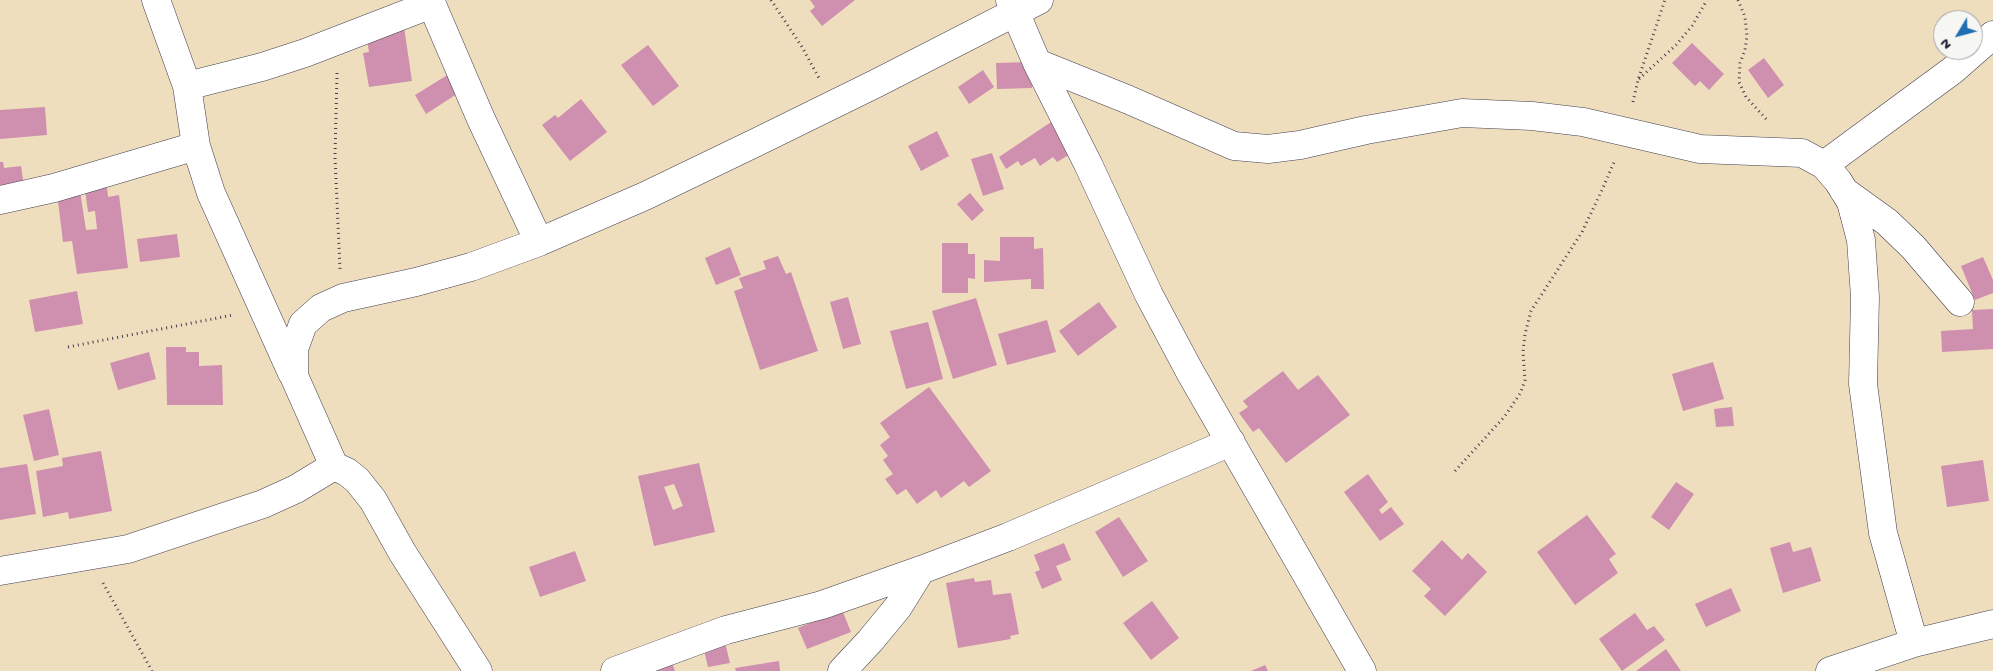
<!DOCTYPE html>
<html>
<head>
<meta charset="utf-8">
<style>
  body { margin:0 }
  #map { position:relative; width:1993px; height:671px; overflow:hidden; background:#efdebe; font-family:"Gochi Hand",sans-serif }
  canvas { display:block }
  .north { position:absolute; left:1933px; top:10px; width:50px; height:50px; box-sizing:border-box; background:#f6f6f2; border:1px solid #a1a1a9; border-radius:50%; rotate:233deg; font-size:14px; font-weight:700; line-height:20px; text-align:center; color:#22223b }
  .north::after { content:''; display:block; margin:auto; width:18px; height:22px; background:#1f6fb2; clip-path:polygon(50% 0,100% 100%,50% 72%,0 100%) }
</style>
</head>
<body>
<div id="map">
<canvas width="1993" height="671"></canvas>
<div class="north">N</div>
</div>
<script>
const g = document.querySelector('canvas').getContext('2d');
g.lineJoin = 'round';
function paint(path, color) { g.fillStyle = color; g.fill(path, 'evenodd'); }
const shape = rows => new Path2D(rows.map(r => 'M' + r).join(''));
function trace(path, color, width, dash) { g.strokeStyle = color; g.lineWidth = width; g.lineCap = dash ? 'butt' : 'round'; g.setLineDash(dash || []); g.stroke(path); }
paint(shape([
  [810,0,855,0,822,26,810,11,815,7],
  [404,27,412,81,369,87,363,53,369,52,366,33],
  [1692,43,1724,74,1709,90,1700,81,1695,86,1672,63],
  [648,45,679,86,653,106,621,65],
  [1764,58,1784,85,1768,98,1748,70],
  [1031,62,1032,88,997,89,996,63],
  [983,70,994,87,969,104,958,87],
  [449,74,460,92,426,114,415,95],
  [581,99,607,132,570,161,542,125,555,115,558,118],
  [45,107,47,135,0,139,0,110],
  [1051,122,1072,153,1057,162,1053,157,1040,166,1035,158,1021,166,1018,161,1006,169,999,157],
  [937,131,949,156,921,171,908,146],
  [992,153,1004,189,983,196,971,159],
  [0,162,3,162,4,168,21,166,24,186,0,188],
  [107,187,108,197,119,195,128,268,77,274,72,241,63,242,57,193,80,191,86,230,97,229,95,211,88,212,85,190],
  [970,193,984,210,972,221,957,204],
  [177,234,180,257,140,262,137,239],
  [1000,237,1034,237,1034,249,1043,248,1044,289,1031,289,1031,279,984,282,984,260,1000,261],
  [942,243,968,243,968,254,975,254,975,279,968,278,968,293,942,293],
  [730,247,741,275,716,285,705,258],
  [778,256,786,274,791,272,818,351,760,370,734,291,743,288,739,278,766,269,763,261],
  [1983,257,1993,280,1993,293,1975,300,1961,266],
  [77,291,83,324,35,332,29,300],
  [848,297,861,344,843,349,830,302],
  [976,298,997,365,953,379,932,311],
  [1099,302,1117,327,1078,356,1059,331],
  [1993,309,1993,349,1942,352,1941,331,1973,329,1972,310],
  [1047,320,1056,352,1007,365,998,334],
  [928,322,943,379,906,389,890,331],
  [166,347,186,347,186,352,199,352,199,366,222,365,223,405,167,405],
  [149,352,156,379,118,390,110,363],
  [1713,362,1724,399,1683,411,1672,374],
  [1283,371,1298,390,1318,375,1350,415,1286,463,1259,428,1253,432,1239,413,1248,407,1243,401],
  [929,387,991,471,969,487,964,481,941,498,936,490,917,504,906,489,897,495,885,479,893,474,883,460,888,456,880,445,890,437,880,423],
  [1732,407,1734,426,1716,427,1714,409],
  [49,409,59,455,34,461,23,415],
  [101,451,112,511,69,519,68,512,43,517,36,471,63,466,62,458],
  [1983,460,1989,501,1947,507,1941,466],
  [699,463,715,532,654,546,638,476],
  [674,484,683,506,673,510,664,487],
  [27,464,36,514,0,520,0,468],
  [1368,474,1388,502,1379,510,1382,514,1391,507,1404,524,1380,541,1344,492],
  [1676,482,1694,494,1669,530,1651,517],
  [1587,515,1616,554,1609,559,1618,573,1575,605,1537,552],
  [1119,517,1148,561,1123,577,1095,532],
  [1442,540,1462,560,1468,553,1487,572,1445,616,1424,596,1431,589,1412,571],
  [1790,542,1793,552,1811,547,1821,581,1783,593,1770,548],
  [1064,543,1071,560,1056,566,1062,580,1042,589,1035,572,1040,570,1034,555],
  [575,551,586,581,540,597,529,567],
  [974,578,975,582,991,580,993,595,1011,593,1019,634,1010,636,1011,639,958,648,946,583],
  [1731,588,1741,611,1706,627,1695,604],
  [1152,601,1179,638,1151,660,1123,623],
  [842,610,851,632,807,649,798,628],
  [1635,613,1647,630,1654,626,1665,640,1622,671,1599,639],
  [724,638,730,663,708,667,702,642],
  [1666,649,1681,671,1636,671],
  [779,661,780,671,736,671,735,668],
  [672,663,675,671,650,671],
  [1265,665,1268,671,1251,671]
]), '#cf8faf');
const minor = shape([
  [156,0,187,86,196,146,211,193,292,373],
  [430,0,481,119,539,242],
  [1010,0,1037,63,1088,164,1149,295,1190,372,1362,671],
  [1037,63,1129,100,1234,146,1268,149,1300,145,1366,130,1462,113,1532,116,1583,122,1700,149,1802,153,1824,165,1838,181,1851,202,1861,240,1865,297,1863,384,1883,533,1914,643],
  [187,86,262,67,305,53,432,4],
  [1824,165,1953,70,1993,35],
  [1844,191,1887,222,1913,247,1960,302],
  [0,200,54,188,196,146],
  [334,466,294,376,294,349,303,324,321,308,343,298,416,282,471,267,539,242,645,196,757,142,877,83,1039,0],
  [0,571,128,549,263,504,296,489,334,466,347,472,357,480,373,500,402,552,478,671],
  [615,671,726,630,822,605,921,570,1008,537,1231,442],
  [842,671,870,641,898,607,921,570],
  [1830,671,1914,643,1993,624]
]);
trace(minor, '#413e4f', 29);
trace(shape([
  [771,0,802,47,819,78],
  [1738,0,1745,17,1747,36,1745,50,1740,63,1739,82,1746,97,1767,120],
  [337,73,335,156,340,269],
  [1639,79,1676,45,1692,26,1707,0],
  [1633,102,1638,80,1665,0],
  [68,347,233,315],
  [1455,471,1505,416,1521,392,1525,380,1523,352,1525,334,1531,311,1582,232,1602,190,1615,160],
  [103,583,152,671]
]), '#413e4f', 3, [1, 4]);
trace(minor, '#fff', 28);
</script>
</body>
</html>
